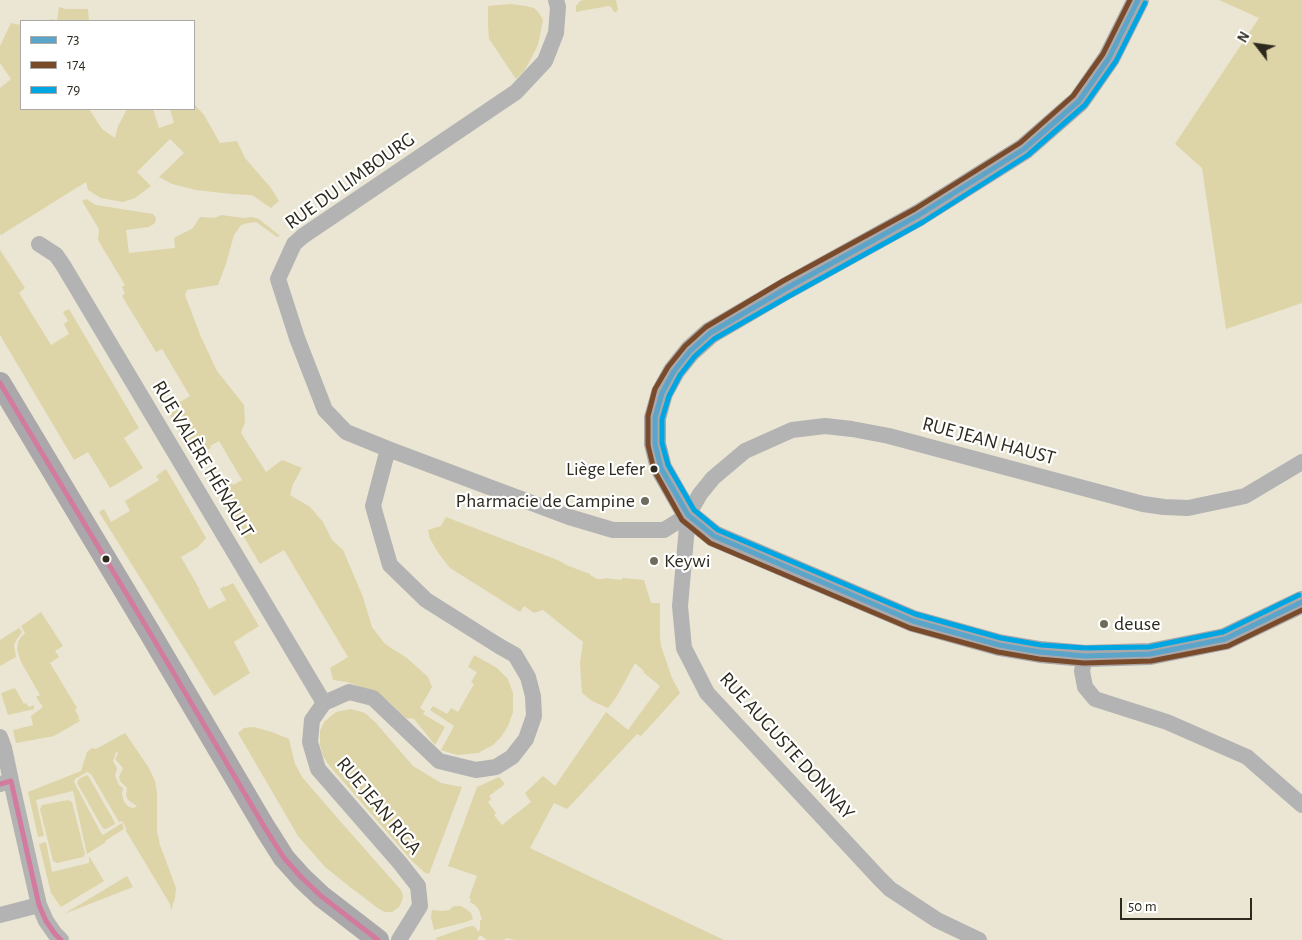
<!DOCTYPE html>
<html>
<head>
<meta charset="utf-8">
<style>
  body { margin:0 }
  #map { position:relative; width:1302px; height:940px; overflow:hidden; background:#eae6d3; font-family:"Alegreya Sans",sans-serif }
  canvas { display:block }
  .legend { position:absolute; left:20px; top:20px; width:175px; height:90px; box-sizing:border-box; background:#fff; border:1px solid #abaaa5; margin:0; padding:6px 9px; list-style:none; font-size:15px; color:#2d2a1d }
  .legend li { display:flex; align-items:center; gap:10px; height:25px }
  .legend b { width:25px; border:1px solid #abaaa5 }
  .north { position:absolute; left:1232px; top:20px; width:50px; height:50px; -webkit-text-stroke:4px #fff; paint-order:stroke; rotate:300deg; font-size:14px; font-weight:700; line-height:20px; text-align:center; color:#2d2a1d }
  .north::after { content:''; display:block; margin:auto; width:18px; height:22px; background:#2d2a1d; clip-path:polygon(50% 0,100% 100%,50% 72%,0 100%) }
  .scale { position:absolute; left:1120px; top:898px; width:132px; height:22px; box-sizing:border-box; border:2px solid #2d2a1d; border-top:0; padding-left:6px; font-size:15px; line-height:18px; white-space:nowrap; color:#2d2a1d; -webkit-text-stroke:4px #fff; paint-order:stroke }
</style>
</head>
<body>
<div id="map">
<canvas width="1302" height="940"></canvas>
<ul class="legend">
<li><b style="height:6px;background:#5ba4ca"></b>73</li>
<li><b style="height:6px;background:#7a4b2a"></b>174</li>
<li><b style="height:6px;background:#00a6e2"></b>79</li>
</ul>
<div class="north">N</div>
<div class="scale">50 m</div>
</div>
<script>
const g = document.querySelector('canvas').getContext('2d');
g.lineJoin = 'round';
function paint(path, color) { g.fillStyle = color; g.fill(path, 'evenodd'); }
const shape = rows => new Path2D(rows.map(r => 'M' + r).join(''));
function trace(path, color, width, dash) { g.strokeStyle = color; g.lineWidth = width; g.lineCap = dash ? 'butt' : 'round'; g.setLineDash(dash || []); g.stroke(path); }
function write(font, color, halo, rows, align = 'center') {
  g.font = font + ' "Alegreya Sans",sans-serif'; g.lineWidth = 4.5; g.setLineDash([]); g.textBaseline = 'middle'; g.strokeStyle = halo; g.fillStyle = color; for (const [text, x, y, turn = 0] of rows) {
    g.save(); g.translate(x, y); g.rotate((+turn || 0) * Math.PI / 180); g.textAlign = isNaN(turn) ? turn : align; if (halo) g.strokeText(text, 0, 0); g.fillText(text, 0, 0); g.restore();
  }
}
paint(shape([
  [583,0,616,0,618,10,616,12,614,12,611,7,608,6,576,12,576,6,580,1],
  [1219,0,1302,0,1302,303,1226,329,1202,168,1175,144,1259,18],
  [511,4,526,6,534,8,539,13,543,20,538,45,525,70,516,79,489,39,488,24,488,6],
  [59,7,66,9,88,9,89,21,50,21,50,19,57,20],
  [11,23,21,25,21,109,89,109,102,129,115,138,118,126,127,109,153,109,159,128,174,123,170,109,194,109,194,101,195,105,204,115,220,143,237,141,245,158,271,188,279,201,271,208,252,195,231,194,196,190,172,184,159,177,184,153,170,139,137,172,151,186,135,198,123,202,101,198,88,190,86,182,1,235,0,233,0,88,11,79,0,63,0,46],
  [86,199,96,205,153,214,156,218,155,223,149,227,126,230,129,253,175,248,174,238,193,228,200,217,215,218,221,215,243,218,252,217,259,219,280,236,277,237,256,222,248,223,241,225,234,235,226,264,218,285,187,290,185,295,201,337,217,371,244,405,245,422,241,433,250,447,266,472,282,460,302,468,293,484,290,495,310,507,323,522,332,540,343,550,363,597,372,627,385,644,407,658,428,677,432,687,420,708,425,711,423,714,445,727,435,745,414,719,406,718,386,699,364,688,347,682,333,680,330,668,348,657,284,550,260,564,217,492,232,483,233,485,242,480,219,441,210,446,211,448,195,457,167,410,190,396,162,349,156,352,122,296,125,293,122,287,125,285,98,240,99,229,82,201],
  [0,250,25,288,19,293,51,345,69,334,64,324,68,321,63,312,69,309,139,428,124,438,143,468,110,488,88,452,74,460,0,335],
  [166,469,206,538,198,547,181,557,200,590,199,591,209,609,226,600,220,589,224,586,225,587,233,583,259,626,234,642,250,673,214,696,99,512,104,509,111,522,130,511,125,501,159,480,156,476],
  [446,517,560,561,566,565,590,574,590,575,597,579,604,579,604,578,622,580,622,578,644,580,651,603,660,603,660,637,661,646,672,678,680,693,641,736,637,734,567,809,554,803,530,848,724,940,515,940,506,938,504,940,487,940,480,935,477,940,437,940,436,938,467,927,473,926,476,928,478,932,480,929,480,920,482,920,479,910,475,905,470,902,471,899,469,898,477,876,448,866,477,787,499,777,505,784,489,796,491,799,488,802,496,813,494,815,502,825,531,802,525,793,543,776,555,786,606,712,628,730,660,686,643,672,644,671,635,663,617,696,608,708,592,701,582,693,580,663,583,642,543,610,534,613,524,606,520,612,450,568,439,554,430,539,428,530,441,526],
  [41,612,63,646,55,651,59,657,50,663,77,708,75,710,79,717,78,718,80,721,54,736,16,743,13,730,33,725,31,716,43,707,36,697,40,695,21,662,17,649,18,642,21,637,25,633,21,626],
  [19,628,22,632,17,639,14,645,16,657,0,666,0,640],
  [474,655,497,668,508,679,513,693,513,712,508,726,501,737,493,745,478,753,457,755,441,750,454,726,430,710,433,706,447,714,451,708,458,712,474,684,471,682,477,672,468,667],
  [15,688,24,704,26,703,29,707,34,705,34,709,8,715,1,693],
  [351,709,365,713,376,723,413,766,441,783,462,787,429,874,424,872,412,861,328,764,323,756,320,745,320,731,324,722,336,712],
  [254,727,272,732,289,739,295,764,302,777,340,821,401,890,403,896,402,901,399,907,392,912,385,912,379,909,350,887,325,867,298,836,238,733,244,728],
  [125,733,149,768,155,781,157,793,157,831,160,845,176,888,175,898,171,910,170,904,126,831,126,828,122,821,119,822,91,774,87,772,75,779,74,782,101,833,103,835,122,823,124,829,105,841,106,842,87,854,73,791,36,800,44,836,38,837,28,792,81,771,87,752,92,748,96,749],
  [116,752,118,753,115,759,123,768,119,777,120,781,127,788,126,795,128,800,137,806,136,807,133,808,129,807,125,803,123,799,122,793,123,788,119,785,115,776,117,768,113,761],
  [87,775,89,777,114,821,115,824,106,829,104,829,102,827,77,783,79,779],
  [68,800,72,802,85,854,83,857,57,863,53,861,40,809,42,805],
  [46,842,52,872,89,863,89,856,104,881,61,907,51,893,39,844],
  [127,876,133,887,64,914],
  [454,906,461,906,466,909,471,913,473,919,466,922,434,930,431,917,432,910,442,911,449,910]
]), '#ddd4a8');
trace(shape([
  [556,0,558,7,556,33,545,61,516,92,303,236,294,244,278,279,297,338,325,410,346,432,388,449,569,517,613,530,664,530,688,515],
  [39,244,56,255,63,265,324,703],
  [388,449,373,506,390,565,426,600,499,646,515,655,528,677,533,696,534,716,526,739,512,757,496,767,476,770,439,761,373,698,349,692,324,703,312,720,310,742,318,769,400,863,418,886,420,906,399,940],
  [1085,656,1082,671,1085,687,1095,699,1167,722,1247,757,1302,805],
  [0,737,4,748,11,781],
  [0,784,11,781,39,905,46,921,55,934,61,940],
  [0,915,39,905],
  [979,940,937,920,890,889,879,878,707,693,684,648,680,606,688,515,700,494,713,478,745,451,792,430,825,426,852,429,889,436,1143,504,1164,507,1188,508,1245,496,1302,462]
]), '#b4b3b4', 16);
trace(shape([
  [1138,0,1109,58,1079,101,1024,149,919,215,787,288,710,333,690,351,674,371,662,393,655,418,655,444,661,468,688,515,714,536,913,621,999,645,1040,652,1085,656,1150,654,1225,639,1302,602],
  [0,383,150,633,265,828,284,858,302,878,321,896,378,940]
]), '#aaa8aa', 22);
trace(shape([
  [1138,0,1109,58,1079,101,1024,149,919,215,787,288,710,333,690,351,674,371,662,393,655,418,655,444,661,468,688,515,714,536,913,621,999,645,1040,652,1085,656,1150,654,1225,639,1302,602]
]), '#5ba4ca', 5);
trace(shape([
  [1130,0,1103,54,1073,96,1020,143,915,209,783,281,706,327,685,346,668,367,655,389,648,416,648,445,654,470,682,520,710,543,910,628,998,652,1039,659,1084,663,1151,661,1228,646,1302,610]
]), '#7a4b2a', 5);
trace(shape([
  [1145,3,1116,61,1085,105,1028,155,923,222,791,295,714,339,695,356,680,375,669,396,662,419,662,443,668,465,694,510,718,530,915,614,1001,638,1041,645,1085,648,1149,647,1223,632,1299,595]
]), '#00a6e2', 5);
trace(shape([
  [0,383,150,633,265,828,284,858,302,878,321,896,378,940],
  [0,784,11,781,39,905,46,921,55,934,61,940]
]), '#d37a9f', 5);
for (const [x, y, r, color] of [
  [654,469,4.5,"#2d2a1d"],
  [645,501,5,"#6f6c5d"],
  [106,559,4.5,"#2d2a1d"],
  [654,561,5,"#6f6c5d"],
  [1104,624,5,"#6f6c5d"]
]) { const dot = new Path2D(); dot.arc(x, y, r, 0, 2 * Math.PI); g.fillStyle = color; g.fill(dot); trace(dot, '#fff', 2); }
write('19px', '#2d2a1d', '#fff', [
  ["Liège Lefer",645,469]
], 'right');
write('20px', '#2d2a1d', '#fff', [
  ["RUE DU LIMBOURG",350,181,-35],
  ["RUE JEAN HAUST",989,441,15],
  ["RUE VALÈRE HÉNAULT",203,459,59],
  ["RUE AUGUSTE DONNAY",787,746,48],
  ["RUE JEAN RIGA",379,806,50]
]);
write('20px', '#2d2a1d', '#fff', [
  ["Pharmacie de Campine",635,501,"right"],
  ["Keywi",664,561],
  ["deuse",1114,624]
], 'left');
</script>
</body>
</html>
